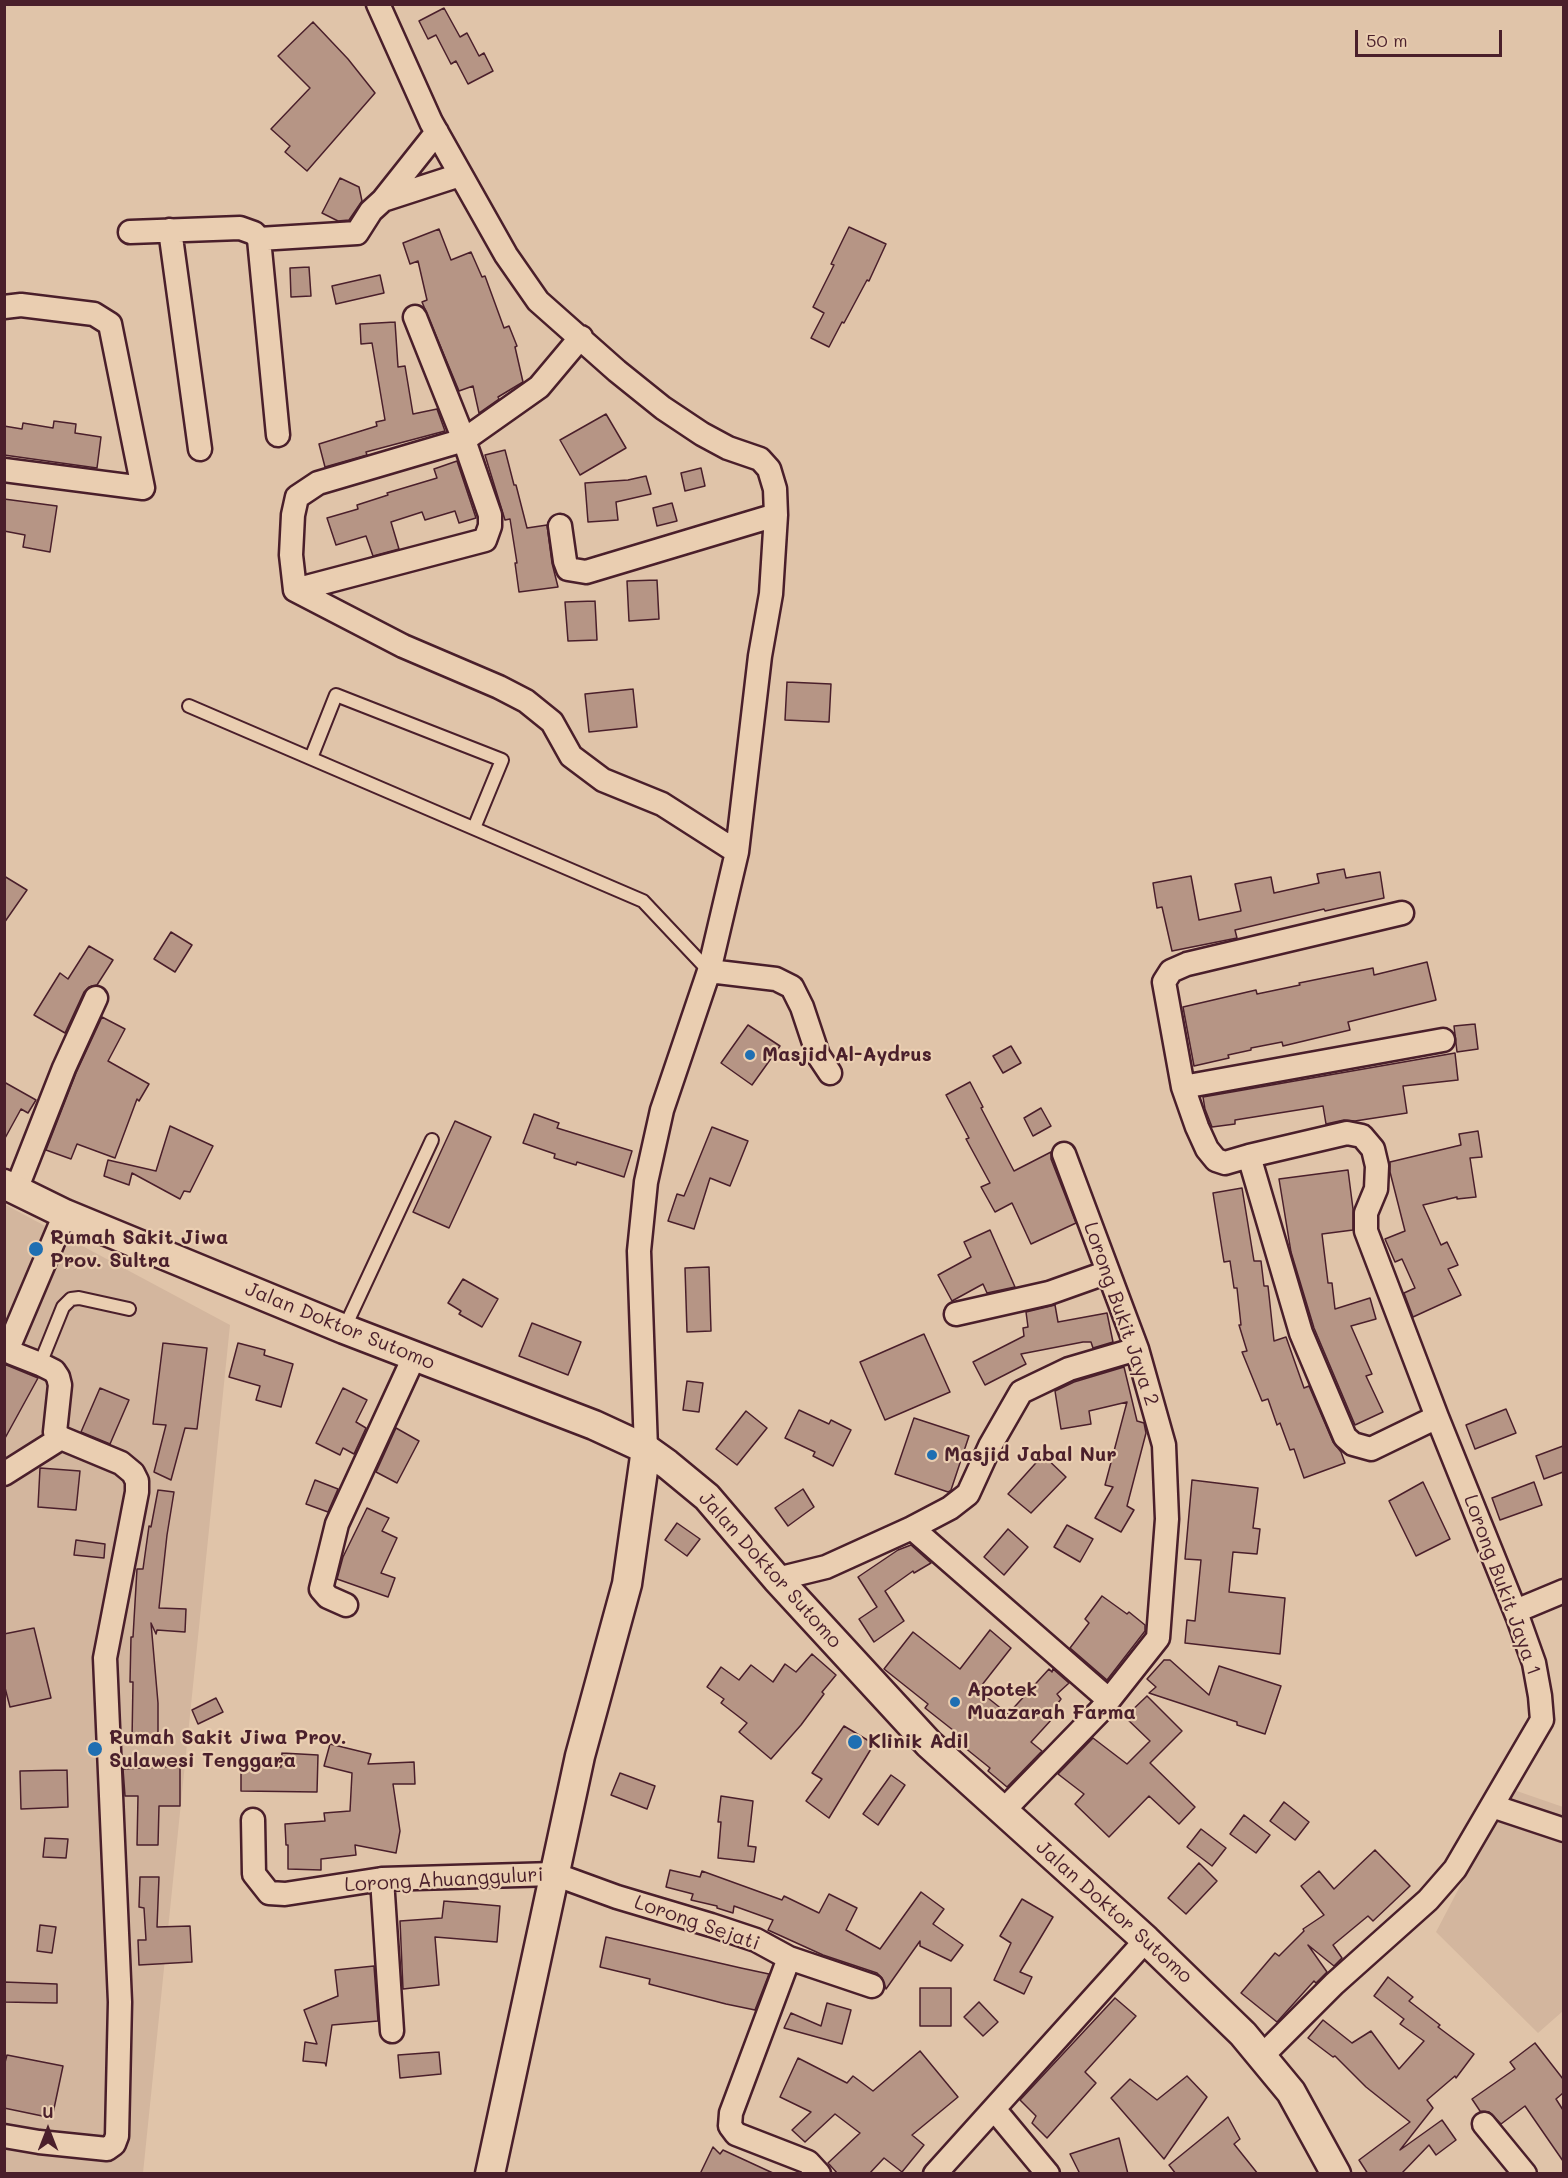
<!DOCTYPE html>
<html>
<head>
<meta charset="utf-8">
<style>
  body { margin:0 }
  #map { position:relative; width:1568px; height:2178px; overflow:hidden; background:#e0c4a9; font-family:Mali,sans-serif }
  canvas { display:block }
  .frame { position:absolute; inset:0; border:6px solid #4a1f2b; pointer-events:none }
  .north { position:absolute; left:18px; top:2100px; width:60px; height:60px; -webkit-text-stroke:4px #eaceb1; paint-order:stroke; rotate:0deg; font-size:16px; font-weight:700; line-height:24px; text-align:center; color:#4a1f2b }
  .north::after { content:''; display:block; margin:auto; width:21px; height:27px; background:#4a1f2b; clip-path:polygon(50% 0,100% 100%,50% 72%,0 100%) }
  .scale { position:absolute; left:1355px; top:30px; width:147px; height:27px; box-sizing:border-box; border:3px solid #4a1f2b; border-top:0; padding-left:8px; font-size:18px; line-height:21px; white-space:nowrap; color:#4a1f2b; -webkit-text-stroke:4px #eaceb1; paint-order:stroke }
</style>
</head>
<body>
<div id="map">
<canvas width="1568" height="2178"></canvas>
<div class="frame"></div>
<div class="north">U</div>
<div class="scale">50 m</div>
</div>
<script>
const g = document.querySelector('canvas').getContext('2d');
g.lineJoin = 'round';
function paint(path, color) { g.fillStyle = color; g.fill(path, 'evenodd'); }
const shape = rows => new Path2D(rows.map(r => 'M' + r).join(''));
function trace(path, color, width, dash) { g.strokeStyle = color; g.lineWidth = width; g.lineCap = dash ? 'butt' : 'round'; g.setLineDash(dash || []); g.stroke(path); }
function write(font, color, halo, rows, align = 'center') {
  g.font = font + ' Mali,sans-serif'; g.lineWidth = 4.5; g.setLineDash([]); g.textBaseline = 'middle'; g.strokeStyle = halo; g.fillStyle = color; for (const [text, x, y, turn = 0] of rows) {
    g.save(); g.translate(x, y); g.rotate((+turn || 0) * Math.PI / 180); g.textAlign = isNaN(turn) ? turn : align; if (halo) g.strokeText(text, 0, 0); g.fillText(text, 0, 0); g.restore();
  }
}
paint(shape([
  [4,1204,230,1325,143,2173,5,2173],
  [1511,1789,1563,1807,1563,2011,1538,2033,1436,1932]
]), '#d3b69e');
const building = shape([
  [444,8,460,37,467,33,479,56,484,53,493,71,468,84,456,61,451,64,436,35,428,39,419,21,444,8],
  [313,22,348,59,375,93,307,171,285,152,290,146,271,129,310,88,278,56,313,22],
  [340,178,359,187,362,201,349,220,338,221,322,213,340,178],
  [849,227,886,244,869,281,867,280,844,323,842,322,829,347,811,338,824,313,813,307,834,265,831,264,849,227],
  [439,229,451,260,471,252,482,277,485,276,504,328,509,326,517,346,515,347,523,382,498,397,499,399,479,413,473,386,459,391,422,302,427,300,418,261,410,264,403,243,439,229],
  [309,267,311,296,291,297,290,268,309,267],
  [380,275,384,293,336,304,332,286,380,275],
  [395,322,398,367,405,366,413,414,437,409,445,431,366,452,367,455,325,467,319,444,377,426,376,422,385,420,372,343,361,344,360,324,395,322],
  [606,414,626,448,580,475,560,440,606,414],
  [54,421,76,424,75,433,101,437,97,468,4,455,4,426,22,429,23,423,53,428,54,421],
  [505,450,514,485,516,485,527,528,547,525,552,563,558,587,519,592,515,563,517,563,510,519,505,520,485,455,505,450],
  [457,461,476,518,459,523,455,511,425,520,422,512,391,522,399,549,373,556,366,536,336,545,327,518,358,509,357,505,388,495,387,493,437,478,434,469,457,461],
  [701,468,705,486,685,491,681,473,701,468],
  [646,476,651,494,616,502,618,520,588,522,585,483,628,480,646,476],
  [4,499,57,506,50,552,23,547,25,535,4,531,4,499],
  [672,503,677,521,657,526,653,508,672,503],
  [657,580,659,619,629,621,627,581,657,580],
  [595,601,597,640,568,641,565,602,595,601],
  [787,682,831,684,829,722,785,720,787,682],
  [633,689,637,727,589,732,585,694,633,689],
  [1344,869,1346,878,1380,872,1384,898,1325,911,1324,909,1235,930,1237,938,1172,951,1162,907,1157,908,1153,883,1191,876,1199,920,1241,911,1235,884,1271,877,1274,893,1319,883,1317,874,1344,869],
  [4,876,27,890,4,923,4,876],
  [171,932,192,945,175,972,154,959,171,932],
  [89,946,113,960,97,985,89,987,84,992,65,1033,34,1015,60,973,68,979,89,946],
  [1427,962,1436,1000,1348,1022,1350,1030,1283,1046,1282,1042,1251,1048,1251,1050,1228,1055,1229,1058,1194,1066,1183,1007,1256,990,1257,994,1300,985,1299,983,1373,968,1374,975,1427,962],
  [102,1017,125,1029,108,1061,149,1084,139,1101,137,1099,115,1158,77,1144,71,1159,46,1150,76,1073,102,1017],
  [1475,1024,1478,1049,1457,1052,1454,1026,1475,1024],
  [748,1025,780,1046,752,1085,721,1063,748,1025],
  [1011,1046,1021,1063,1003,1073,993,1056,1011,1046],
  [1455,1053,1458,1080,1403,1086,1407,1113,1355,1121,1344,1120,1326,1124,1323,1106,1235,1120,1235,1124,1212,1127,1205,1109,1203,1097,1455,1053],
  [4,1082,36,1100,28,1113,21,1109,4,1140,4,1082],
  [970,1082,983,1107,981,1108,1014,1171,1051,1152,1051,1159,1076,1223,1031,1244,1012,1203,995,1212,981,1187,990,1183,966,1139,969,1138,946,1095,970,1082],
  [1041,1108,1051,1126,1033,1136,1024,1118,1041,1108],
  [534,1114,559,1123,557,1128,632,1151,624,1177,577,1162,576,1165,554,1158,555,1154,523,1143,534,1114],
  [455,1121,491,1137,449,1228,413,1212,455,1121],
  [170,1126,213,1146,190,1192,184,1191,180,1199,132,1173,129,1185,104,1176,108,1160,156,1171,170,1126],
  [712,1127,748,1141,730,1186,710,1178,694,1229,668,1221,677,1194,684,1196,712,1127],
  [1478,1131,1482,1157,1470,1158,1476,1197,1457,1199,1457,1197,1423,1205,1441,1245,1447,1242,1458,1265,1448,1269,1461,1295,1413,1317,1404,1293,1415,1288,1402,1259,1395,1262,1385,1239,1405,1231,1390,1172,1390,1162,1461,1145,1459,1134,1478,1131],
  [1348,1170,1353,1209,1353,1230,1322,1234,1328,1283,1332,1283,1335,1309,1370,1298,1376,1319,1351,1326,1372,1374,1366,1376,1383,1412,1355,1425,1314,1328,1291,1252,1279,1179,1348,1170],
  [1242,1188,1254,1261,1261,1261,1264,1286,1268,1286,1274,1341,1286,1337,1304,1388,1309,1386,1333,1442,1341,1452,1345,1463,1304,1478,1294,1449,1290,1450,1280,1423,1277,1425,1268,1399,1262,1401,1242,1352,1247,1351,1239,1325,1241,1325,1237,1288,1234,1288,1230,1261,1224,1262,1213,1193,1242,1188],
  [990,1230,1015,1287,987,1293,983,1284,952,1301,938,1275,971,1257,964,1242,990,1230],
  [709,1267,711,1331,687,1332,685,1268,709,1267],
  [463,1279,498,1299,482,1327,459,1314,461,1311,448,1303,463,1279],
  [1055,1305,1058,1322,1107,1313,1113,1342,1093,1348,1091,1342,1083,1342,1021,1354,1026,1364,985,1385,973,1362,1024,1336,1023,1328,1028,1327,1026,1312,1055,1305],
  [532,1323,581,1342,568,1375,519,1356,532,1323],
  [924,1334,950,1392,885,1420,860,1362,924,1334],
  [163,1343,207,1348,197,1429,185,1428,171,1480,154,1472,166,1425,153,1424,163,1343],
  [238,1343,265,1350,264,1355,293,1364,281,1407,256,1400,260,1386,229,1377,238,1343],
  [4,1364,38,1378,4,1440,4,1364],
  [1124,1367,1137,1421,1144,1423,1146,1433,1127,1506,1134,1510,1121,1532,1095,1518,1113,1487,1105,1485,1127,1402,1089,1411,1091,1424,1061,1429,1055,1391,1074,1382,1124,1367],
  [687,1381,703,1383,699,1412,683,1410,687,1381],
  [100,1388,129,1400,110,1444,81,1432,100,1388],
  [343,1388,367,1400,356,1422,366,1428,354,1454,343,1448,340,1455,316,1443,343,1388],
  [1506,1409,1516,1433,1475,1449,1466,1425,1506,1409],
  [799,1410,829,1424,831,1420,851,1430,833,1466,813,1456,815,1452,785,1438,799,1410],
  [746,1411,767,1428,737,1465,716,1449,746,1411],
  [914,1418,969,1436,951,1490,948,1492,895,1474,914,1418],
  [396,1428,419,1441,397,1483,376,1472,396,1428],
  [1563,1446,1563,1472,1544,1479,1536,1456,1563,1446],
  [1043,1455,1066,1477,1031,1513,1008,1494,1043,1455],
  [40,1468,80,1471,76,1510,38,1507,40,1468],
  [315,1480,338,1489,328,1512,306,1504,315,1480],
  [1192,1480,1258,1488,1253,1528,1260,1529,1257,1554,1233,1552,1229,1592,1285,1598,1280,1654,1185,1643,1187,1620,1195,1621,1201,1560,1185,1559,1192,1480],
  [1423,1482,1450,1539,1416,1556,1389,1501,1423,1482],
  [1534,1482,1542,1505,1500,1520,1492,1498,1534,1482],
  [803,1489,814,1507,788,1526,775,1508,803,1489],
  [158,1490,174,1492,167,1535,159,1608,186,1609,185,1632,157,1630,156,1634,151,1623,158,1703,158,1740,132,1740,133,1682,130,1682,131,1637,133,1637,137,1569,143,1569,149,1526,151,1527,158,1490],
  [367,1508,389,1518,382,1531,397,1538,381,1573,395,1578,388,1597,337,1579,343,1557,367,1508],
  [677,1523,700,1539,687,1556,665,1540,677,1523],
  [1067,1525,1093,1539,1080,1562,1054,1547,1067,1525],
  [1008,1529,1028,1547,1004,1575,984,1557,1008,1529],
  [76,1540,105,1544,104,1558,74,1555,76,1540],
  [911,1545,931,1563,914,1573,913,1571,885,1591,904,1621,874,1642,859,1619,877,1607,858,1577,898,1550,911,1545],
  [1102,1596,1127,1614,1129,1612,1145,1625,1145,1631,1107,1680,1070,1648,1089,1623,1085,1619,1102,1596],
  [34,1628,51,1698,10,1707,4,1684,4,1634,34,1628],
  [990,1630,1011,1648,978,1690,1008,1714,1049,1669,1052,1672,1053,1669,1069,1683,1057,1694,1061,1699,1049,1715,1052,1719,1031,1742,1042,1751,1007,1787,988,1771,990,1768,959,1743,963,1738,925,1708,928,1704,884,1669,913,1632,960,1669,990,1630],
  [812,1654,836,1675,822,1692,824,1694,801,1725,771,1759,739,1732,747,1723,721,1703,724,1699,707,1687,721,1667,739,1680,751,1665,773,1682,785,1664,796,1672,812,1654],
  [1164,1660,1170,1660,1209,1695,1219,1666,1281,1686,1265,1734,1237,1725,1237,1722,1149,1693,1156,1687,1147,1679,1164,1660],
  [1147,1696,1182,1731,1150,1763,1195,1807,1179,1824,1149,1796,1109,1837,1075,1804,1084,1794,1058,1774,1093,1738,1127,1764,1150,1741,1125,1717,1147,1696],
  [216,1698,223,1712,198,1724,192,1710,216,1698],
  [844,1726,874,1744,829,1818,806,1801,822,1779,812,1773,844,1726],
  [330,1744,371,1754,368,1764,414,1762,415,1784,393,1784,400,1831,396,1853,355,1845,356,1855,321,1859,321,1870,288,1869,288,1845,286,1845,285,1824,325,1821,324,1813,350,1811,352,1773,324,1766,330,1744],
  [282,1753,318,1755,317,1792,241,1791,241,1768,281,1767,282,1753],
  [180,1766,180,1806,159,1806,158,1845,137,1845,138,1796,125,1796,123,1769,180,1766],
  [67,1770,68,1807,21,1809,20,1771,67,1770],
  [620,1773,655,1786,647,1809,611,1795,620,1773],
  [891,1775,905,1785,878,1825,863,1814,891,1775],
  [721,1796,753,1801,748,1846,756,1847,754,1862,718,1858,721,1822,718,1822,721,1796],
  [1284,1802,1309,1822,1295,1840,1270,1821,1284,1802],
  [1244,1815,1270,1835,1256,1853,1230,1834,1244,1815],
  [1201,1829,1226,1848,1212,1866,1187,1847,1201,1829],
  [45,1838,68,1839,66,1858,43,1857,45,1838],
  [1375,1850,1410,1886,1373,1921,1368,1916,1333,1945,1342,1958,1334,1966,1308,1945,1327,1972,1316,1983,1314,1981,1277,2022,1241,1993,1275,1953,1279,1956,1304,1931,1303,1929,1324,1915,1301,1886,1319,1871,1334,1889,1375,1850],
  [1199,1863,1217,1881,1186,1914,1168,1898,1199,1863],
  [670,1870,700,1877,702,1871,782,1900,784,1896,819,1913,829,1894,857,1908,846,1930,880,1949,921,1892,944,1909,933,1924,963,1945,951,1961,920,1946,920,1941,886,1989,882,1978,877,1973,823,1955,768,1930,773,1920,734,1906,733,1913,717,1908,717,1906,691,1900,693,1894,666,1887,670,1870],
  [140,1877,159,1877,157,1927,190,1926,192,1962,139,1965,138,1940,146,1940,144,1908,139,1907,140,1877],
  [1022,1899,1053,1917,1020,1972,1032,1977,1024,1994,994,1980,1011,1943,1000,1936,1022,1899],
  [444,1901,500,1906,497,1942,435,1937,439,1985,403,1989,400,1921,442,1918,444,1901],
  [40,1925,56,1927,52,1953,37,1951,40,1925],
  [606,1937,741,1968,769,1974,755,2010,726,2004,649,1984,650,1979,600,1967,606,1937],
  [374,1966,378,2021,332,2025,326,2066,325,2063,303,2061,305,2042,317,2044,304,2010,338,1996,335,1970,374,1966],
  [1388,1977,1413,1997,1409,2001,1440,2025,1438,2027,1474,2054,1456,2078,1455,2076,1427,2100,1433,2108,1400,2150,1442,2120,1456,2140,1436,2155,1429,2145,1401,2174,1368,2174,1359,2160,1410,2122,1366,2087,1335,2056,1333,2057,1308,2038,1323,2020,1352,2043,1371,2031,1399,2069,1424,2041,1400,2024,1404,2019,1374,1996,1388,1977],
  [4,1982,57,1984,57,2003,4,2002,4,1982],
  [920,1988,951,1988,951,2026,920,2026,920,1988],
  [1115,1998,1136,2016,1085,2072,1096,2083,1047,2138,1032,2123,1036,2116,1020,2100,1115,1998],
  [979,2002,998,2022,983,2036,964,2017,979,2002],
  [827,2003,851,2010,842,2044,784,2028,791,2013,821,2026,827,2003],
  [1535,2043,1563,2079,1563,2093,1556,2099,1563,2110,1563,2161,1525,2106,1501,2124,1489,2112,1480,2111,1472,2099,1515,2069,1510,2062,1535,2043],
  [920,2051,958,2097,912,2135,924,2145,902,2172,884,2158,869,2174,838,2174,828,2163,860,2133,835,2114,805,2142,792,2130,811,2112,780,2097,798,2058,847,2083,853,2076,873,2091,920,2051],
  [439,2052,441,2074,400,2078,398,2055,439,2052],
  [7,2055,63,2066,52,2118,4,2108,4,2066,7,2055],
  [1187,2076,1207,2097,1164,2159,1111,2098,1130,2079,1157,2100,1187,2076],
  [1228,2117,1240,2139,1234,2144,1258,2174,1176,2174,1169,2165,1228,2117],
  [1119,2138,1128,2174,1080,2174,1070,2154,1119,2138],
  [713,2147,720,2154,723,2150,775,2174,700,2174,713,2147]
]);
paint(building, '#b69585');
trace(building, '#4a1f2b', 1.5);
const service = shape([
  [189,706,643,901,709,971],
  [311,758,336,695,502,760,474,828],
  [344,1329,432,1140],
  [40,1364,63,1307,71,1299,79,1298,129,1309]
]);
const minor = shape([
  [378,4,431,122,506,255,538,301,617,371,663,408,702,434,728,448,760,459,769,469,775,489,776,515,771,594,760,656,737,852,709,971,662,1110,646,1182,639,1251,646,1449],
  [383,200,437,132],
  [170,230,200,449],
  [130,232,240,228,254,233,259,239,357,233,371,211,383,200,460,175],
  [259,239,278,435],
  [4,307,21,305,94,314,110,324,143,488,4,470],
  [415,317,464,440,490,515,490,526,485,540,295,590,403,646,499,687,526,701,552,722,571,756,603,780,662,804,737,852],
  [560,526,565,561,568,569,586,572,776,515],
  [295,590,291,555,293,515,297,497,318,483,464,440,539,387,581,337],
  [709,971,776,979,792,987,802,1007,818,1055,830,1073],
  [1183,1087,1443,1040],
  [1249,1156,1225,1163,1216,1160,1207,1149,1197,1127,1183,1087,1164,982,1171,971,1187,964,1402,913],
  [16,1190,64,1068,96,998],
  [956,1314,1049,1293,1108,1272],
  [4,1474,61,1438],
  [912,1528,950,1508,968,1494,990,1446,1021,1392,1069,1369,1137,1349],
  [777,1579,826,1567,912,1528,1109,1700],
  [346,1605,328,1597,321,1589,337,1524,414,1357],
  [1516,1611,1564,1591],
  [1492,1806,1564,1830],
  [1002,1812,1101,1710,1158,1638,1167,1519,1164,1445,1137,1349,1064,1154],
  [253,1820,254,1874,269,1893,285,1894,382,1879,554,1874,617,1897,711,1925,756,1940,789,1958,872,1986],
  [382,1879,392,2031],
  [789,1958,731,2113,730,2126,736,2134,808,2162,819,2174],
  [1263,2055,1334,1984,1428,1900,1455,1869,1542,1720,1540,1696,1534,1663,1518,1618,1437,1417,1366,1231,1366,1213,1376,1189,1377,1166,1373,1149,1362,1136,1347,1133,1249,1156,1301,1333,1345,1437,1353,1444,1371,1449,1437,1417],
  [994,2109,1048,2174],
  [1484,2124,1525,2174],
  [4,2136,39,2142,107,2149,114,2144,117,2136,120,2002,105,1658,137,1492,137,1481,133,1473,121,1463,61,1438,55,1432,60,1385,58,1377,54,1371,40,1364,12,1353,9,1350,9,1346,65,1214],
  [935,2174,1146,1940]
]);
const tertiary = shape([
  [4,1184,65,1214,344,1329,594,1425,646,1449,667,1464,707,1497,777,1579,929,1744,1146,1940,1243,2034,1291,2092,1336,2174],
  [490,2174,580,1756,627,1584,646,1449]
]);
trace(service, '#4a1f2b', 16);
trace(minor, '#4a1f2b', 27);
trace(tertiary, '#4a1f2b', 33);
trace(service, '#eaceb1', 12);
trace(minor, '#eaceb1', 22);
trace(tertiary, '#eaceb1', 28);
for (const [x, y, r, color] of [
  [750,1055,6,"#1f6fb2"],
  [36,1249,8,"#1f6fb2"],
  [932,1455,6,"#1f6fb2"],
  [955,1702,6,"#1f6fb2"],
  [855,1742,8,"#1f6fb2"],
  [95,1749,8,"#1f6fb2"]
]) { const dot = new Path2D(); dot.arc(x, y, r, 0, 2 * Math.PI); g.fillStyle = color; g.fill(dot); trace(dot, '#eaceb1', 2); }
write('bold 20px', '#4a1f2b', '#eaceb1', [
  ["Masjid Al-Aydrus",762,1055],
  ["Rumah Sakit Jiwa",50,1238],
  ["Prov. Sultra",50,1261],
  ["Masjid Jabal Nur",944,1455],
  ["Apotek",967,1690],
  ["Muazarah Farma",967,1713],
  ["Rumah Sakit Jiwa Prov.",109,1738],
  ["Sulawesi Tenggara",109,1761],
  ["Klinik Adil",868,1742]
], 'left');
write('20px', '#4a1f2b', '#eaceb1', [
  ["Lorong Bukit Jaya 2",1121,1314,71],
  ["Jalan Doktor Sutomo",340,1326,22],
  ["Jalan Doktor Sutomo",770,1570,48],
  ["Lorong Bukit Jaya 1",1502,1585,70],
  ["Lorong Ahuangguluri",444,1880,-3],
  ["Jalan Doktor Sutomo",1114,1912,42],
  ["Lorong Sejati",697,1923,19]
]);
</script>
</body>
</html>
